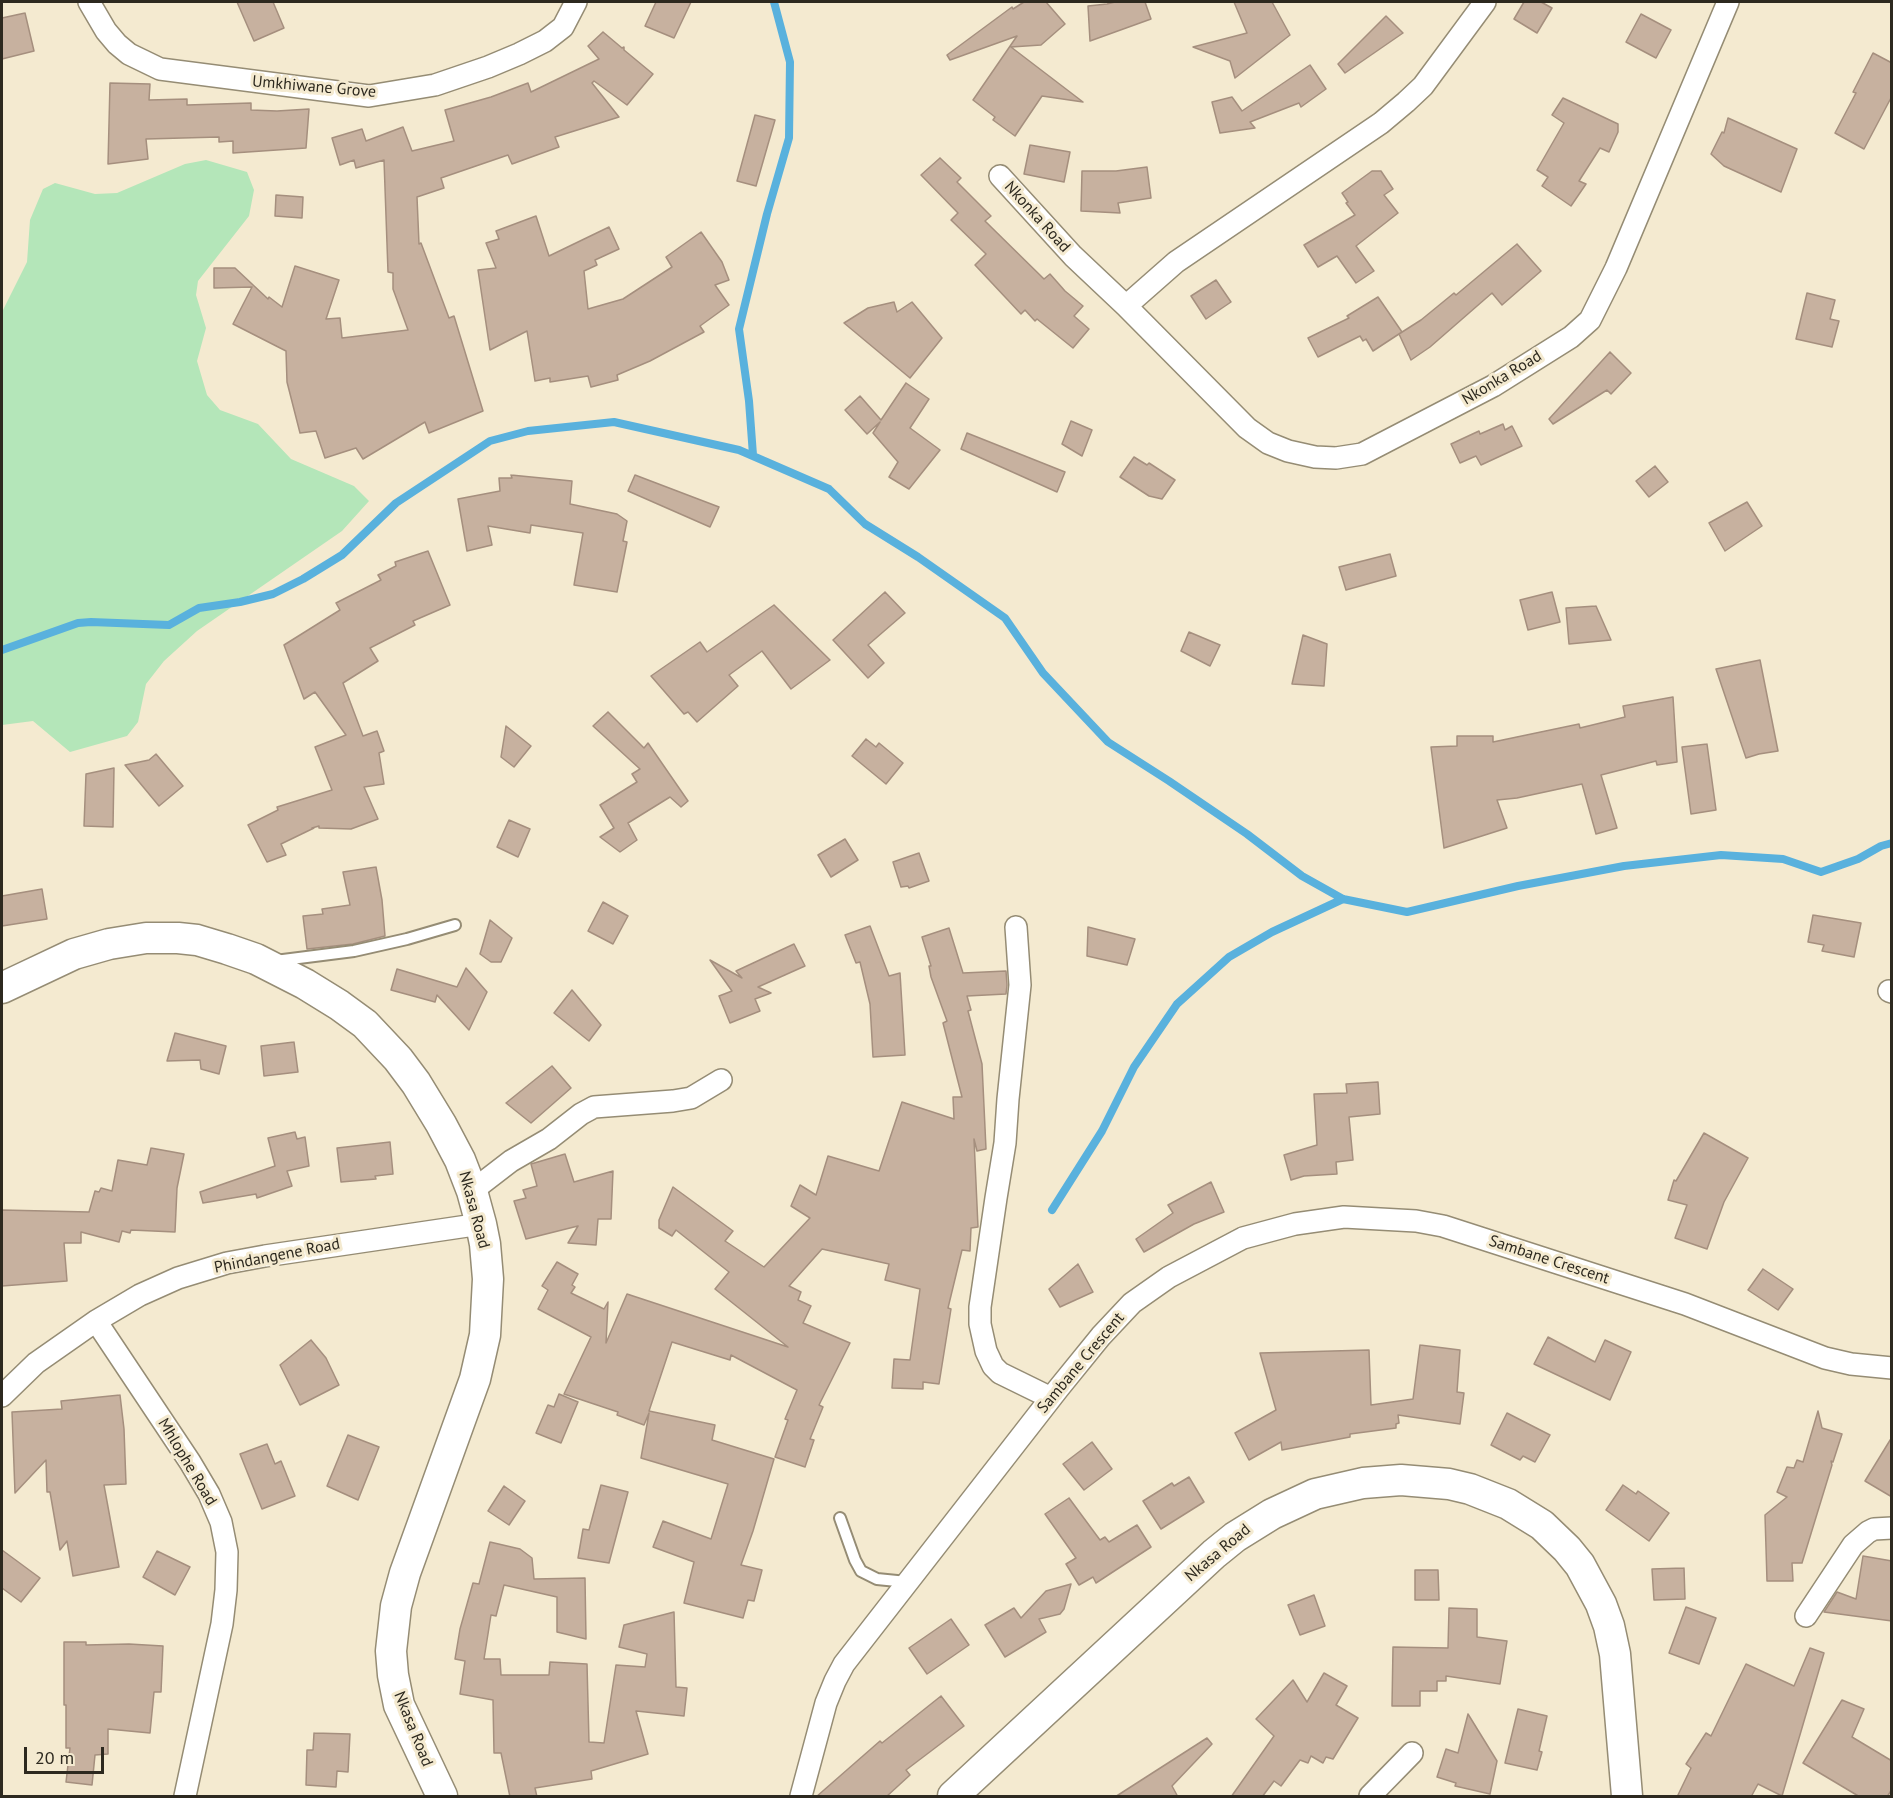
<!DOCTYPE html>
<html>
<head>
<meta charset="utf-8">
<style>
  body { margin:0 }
  #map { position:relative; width:1893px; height:1798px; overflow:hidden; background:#f4ead0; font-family:"PT Sans",sans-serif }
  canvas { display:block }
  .frame { position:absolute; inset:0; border:3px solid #2d291f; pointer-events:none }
  .scale { position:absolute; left:24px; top:1747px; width:80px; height:27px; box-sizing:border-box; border:3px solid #2d291f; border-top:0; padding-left:8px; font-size:18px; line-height:21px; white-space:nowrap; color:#2d291f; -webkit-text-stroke:4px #f4ead0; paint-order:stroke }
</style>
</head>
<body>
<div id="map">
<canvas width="1893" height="1798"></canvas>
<div class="frame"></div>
<div class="scale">20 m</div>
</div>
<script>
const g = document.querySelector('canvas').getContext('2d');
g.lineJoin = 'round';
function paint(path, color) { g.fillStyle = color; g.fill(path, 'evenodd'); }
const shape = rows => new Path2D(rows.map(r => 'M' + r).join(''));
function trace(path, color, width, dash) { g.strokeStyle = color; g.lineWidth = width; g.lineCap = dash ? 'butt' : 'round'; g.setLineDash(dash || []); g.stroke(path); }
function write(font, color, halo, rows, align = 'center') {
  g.font = font + ' "PT Sans",sans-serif'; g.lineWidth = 6; g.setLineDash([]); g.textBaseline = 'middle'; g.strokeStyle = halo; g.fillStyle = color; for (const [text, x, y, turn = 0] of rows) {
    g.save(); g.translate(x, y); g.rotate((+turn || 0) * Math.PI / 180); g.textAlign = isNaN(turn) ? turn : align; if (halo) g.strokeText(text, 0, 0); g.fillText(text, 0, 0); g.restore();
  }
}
paint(shape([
  [206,160,247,172,254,190,249,216,198,281,196,295,206,328,197,361,207,395,220,410,258,424,291,459,354,486,369,501,342,531,197,631,164,661,146,684,138,722,127,736,70,752,33,721,2,725,2,312,27,262,30,220,43,189,55,183,95,194,117,193,185,164]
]), '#b4e6b9');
trace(shape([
  [753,455,749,401,739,329,767,214,789,138,790,62,774,2],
  [2,650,78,623,91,622,169,625,199,608,240,602,273,594,303,579,342,555,396,503,490,441,528,431,614,422,739,450,829,489,865,524,918,557,1005,618,1043,673,1108,742,1169,781,1247,834,1302,876,1343,899,1407,912,1518,886,1624,866,1721,855,1783,859,1821,872,1858,859,1881,846,1892,843],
  [1052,1210,1102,1131,1134,1067,1177,1004,1229,957,1272,932,1343,899]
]), '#59b1dd', 8);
const building = shape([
  [237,2,273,2,284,28,254,41,237,2],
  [656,2,691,2,674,38,645,26,656,2],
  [1024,2,1046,2,1065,24,1041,45,1011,47,1083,102,1042,96,1015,136,993,120,995,117,973,100,1017,36,950,60,947,55,1012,7,1013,9,1024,2],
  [1115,2,1145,2,1151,19,1090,41,1088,6,1107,4,1115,2],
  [1234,2,1272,2,1290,35,1235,78,1230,61,1193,47,1247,33,1234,2],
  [1524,2,1541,2,1552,8,1537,33,1514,19,1524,2],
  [25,13,34,51,2,59,2,18,25,13],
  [1641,14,1671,30,1656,58,1626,42,1641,14],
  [1386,16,1403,33,1345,73,1338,64,1386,16],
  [603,32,622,48,624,47,624,50,653,74,627,105,594,81,592,83,619,117,555,137,559,147,512,164,508,155,441,178,444,188,417,197,419,244,421,243,449,318,454,316,483,411,429,433,425,422,363,459,356,448,325,458,316,431,300,433,287,382,286,351,233,324,252,287,214,288,214,268,235,268,268,299,269,297,282,307,295,266,339,280,326,319,340,318,342,338,408,330,393,289,393,273,388,272,384,160,356,168,354,160,340,165,332,138,362,129,366,141,403,127,412,151,454,141,445,110,491,97,528,83,531,92,599,59,588,46,603,32],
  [1873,53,1892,63,1892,96,1864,149,1835,133,1856,93,1853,92,1873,53],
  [1310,65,1326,89,1301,107,1299,103,1250,122,1255,128,1220,133,1212,102,1232,97,1242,111,1310,65],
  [110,83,150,84,149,100,187,99,187,105,251,103,251,110,277,111,309,109,306,148,233,153,233,141,219,142,219,137,146,139,148,159,108,164,110,83],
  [1563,98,1618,124,1618,132,1609,152,1600,148,1579,181,1586,184,1571,206,1542,186,1548,177,1537,170,1564,123,1552,115,1563,98],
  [755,115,775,120,756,186,737,181,755,115],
  [1728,118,1797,149,1781,192,1724,166,1711,154,1722,132,1724,133,1728,118],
  [1030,145,1070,152,1064,182,1024,174,1030,145],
  [940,158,961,178,957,182,991,216,985,221,1044,279,1050,274,1065,291,1083,306,1074,316,1089,329,1073,348,1037,319,1035,321,1025,310,1021,314,975,265,986,254,951,220,958,213,921,175,940,158],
  [1147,167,1151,198,1118,203,1120,213,1081,211,1082,171,1116,171,1147,167],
  [1372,171,1381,171,1393,189,1384,195,1398,213,1356,246,1374,271,1356,283,1337,256,1318,267,1304,245,1355,215,1346,203,1348,202,1342,193,1372,171],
  [276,195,303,197,302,218,275,216,276,195],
  [536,216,549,256,609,227,619,249,595,260,597,265,584,271,588,309,623,299,672,267,666,257,701,232,722,262,729,280,715,285,729,305,700,326,704,332,650,361,617,375,618,380,591,387,588,376,550,382,550,378,535,381,527,331,490,350,478,270,496,268,486,243,499,239,496,231,536,216],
  [1517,244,1541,271,1502,305,1492,293,1430,347,1411,360,1399,334,1421,320,1454,293,1456,295,1517,244],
  [1216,280,1231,302,1206,319,1191,296,1216,280],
  [1807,293,1835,300,1830,319,1839,321,1832,347,1796,339,1807,293],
  [1378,297,1402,332,1373,351,1366,339,1363,341,1360,336,1318,357,1308,338,1349,318,1347,316,1378,297],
  [894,302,897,312,912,302,942,338,910,378,844,323,868,308,894,302],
  [1610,352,1631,373,1611,394,1607,390,1553,424,1549,419,1610,352],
  [906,383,929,399,910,428,940,450,909,489,889,477,898,462,873,433,880,422,867,434,845,410,860,396,881,420,906,383],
  [1071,421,1092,430,1082,456,1062,444,1071,421],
  [1503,424,1505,430,1512,426,1522,446,1481,465,1476,456,1460,463,1451,444,1479,431,1480,434,1503,424],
  [967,433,1065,472,1057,492,961,449,967,433],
  [1134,457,1147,465,1149,463,1175,480,1162,499,1149,496,1120,477,1134,457],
  [1655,466,1668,482,1649,497,1636,481,1655,466],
  [511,475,572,481,570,504,617,514,627,521,623,541,627,542,617,592,574,585,583,533,531,525,530,533,488,526,492,545,467,551,458,499,500,491,499,478,512,478,511,475],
  [635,475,719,507,710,527,628,491,635,475],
  [1747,502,1762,526,1725,551,1709,523,1747,502],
  [428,551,450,605,413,621,415,625,370,648,378,661,343,683,363,736,377,731,384,751,379,753,384,784,364,787,378,819,351,829,319,828,319,826,312,828,314,828,281,844,286,855,267,862,248,825,278,810,277,807,332,790,315,747,346,735,315,692,304,699,284,645,340,610,336,603,381,580,378,575,396,566,395,562,428,551],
  [1390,554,1396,576,1346,590,1339,567,1390,554],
  [885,592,905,613,868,645,884,663,868,678,833,640,885,592],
  [1552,592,1560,622,1528,630,1520,600,1552,592],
  [774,605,830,660,791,689,762,651,729,675,738,686,697,722,688,712,684,714,651,676,700,642,707,652,774,605],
  [1596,606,1611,640,1569,644,1566,608,1596,606],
  [1189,632,1220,645,1210,666,1181,651,1189,632],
  [1303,635,1327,644,1324,686,1292,684,1303,635],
  [1760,660,1778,751,1759,754,1746,758,1716,669,1760,660],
  [1673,697,1677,762,1657,765,1656,761,1601,775,1617,828,1596,834,1582,784,1517,798,1497,800,1507,828,1444,848,1431,747,1457,746,1457,736,1493,736,1493,742,1579,724,1580,728,1625,717,1623,706,1673,697],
  [608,712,644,748,648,743,688,801,681,807,670,797,628,823,637,840,620,852,600,837,614,828,600,805,637,782,632,774,640,769,593,726,608,712],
  [506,726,531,746,514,767,501,757,506,726],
  [866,739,876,747,879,743,903,763,886,784,852,756,866,739],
  [1707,744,1716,810,1691,814,1682,747,1707,744],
  [156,754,183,786,159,806,125,765,149,760,156,754],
  [114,768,113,827,84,826,86,774,114,768],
  [509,820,530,829,518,857,497,847,509,820],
  [845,839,858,860,831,877,818,855,845,839],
  [919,853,929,881,909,888,908,886,901,887,893,862,919,853],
  [376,867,382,900,385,936,353,944,307,949,303,916,323,914,322,909,350,905,343,872,376,867],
  [42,889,47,919,2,926,2,896,42,889],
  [603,902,628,916,613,944,588,931,603,902],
  [1813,915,1861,923,1854,957,1822,951,1824,945,1808,942,1813,915],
  [490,920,512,938,501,962,491,962,480,954,490,920],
  [870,926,889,976,900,973,905,1055,873,1057,870,1004,860,962,856,963,845,935,870,926],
  [1088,927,1135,939,1127,965,1087,956,1088,927],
  [949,928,963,973,1006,971,1007,985,1006,994,967,996,971,1010,968,1011,982,1064,986,1149,977,1151,974,1139,978,1227,971,1228,970,1251,962,1250,948,1308,951,1309,939,1384,923,1382,923,1389,892,1388,894,1359,910,1360,920,1289,885,1280,889,1264,822,1249,789,1286,801,1292,798,1300,811,1306,803,1323,850,1343,819,1405,823,1407,810,1439,814,1440,805,1467,775,1457,788,1420,785,1419,797,1390,731,1355,730,1360,672,1342,649,1411,715,1425,712,1440,774,1459,753,1531,741,1565,762,1570,754,1601,748,1600,743,1618,684,1603,694,1562,653,1547,663,1521,711,1539,728,1484,641,1458,649,1413,644,1425,617,1415,618,1412,564,1394,591,1337,538,1309,548,1290,542,1286,557,1262,578,1274,572,1285,575,1287,571,1293,604,1309,608,1302,606,1343,627,1294,788,1347,715,1289,729,1272,676,1230,672,1236,659,1228,659,1220,673,1187,733,1231,725,1241,764,1267,810,1218,791,1206,800,1185,816,1195,828,1156,879,1171,902,1102,954,1119,953,1097,962,1097,943,1023,947,1021,931,977,929,966,931,966,922,937,949,928],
  [794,944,805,966,758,987,771,993,755,999,760,1011,730,1023,719,996,732,991,710,960,742,978,736,971,794,944],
  [466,968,487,992,469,1030,437,995,435,1002,391,990,397,969,457,987,466,968],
  [572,990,601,1025,589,1041,554,1013,572,990],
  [175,1033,226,1046,219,1074,201,1069,200,1060,167,1061,175,1033],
  [294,1042,298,1072,264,1076,261,1046,294,1042],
  [552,1066,571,1088,531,1123,506,1103,552,1066],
  [1378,1082,1380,1114,1349,1117,1353,1160,1336,1162,1337,1174,1304,1176,1291,1180,1284,1155,1317,1145,1314,1094,1347,1093,1346,1084,1378,1082],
  [295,1132,297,1139,305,1137,309,1166,287,1171,292,1186,257,1198,256,1194,203,1203,200,1192,275,1166,268,1138,295,1132],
  [1704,1133,1748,1158,1724,1202,1707,1249,1675,1238,1687,1205,1668,1200,1674,1180,1676,1181,1704,1133],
  [390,1142,393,1174,375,1176,376,1179,341,1182,337,1148,390,1142],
  [151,1148,184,1154,177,1188,175,1232,131,1230,130,1233,122,1231,119,1242,81,1232,81,1243,64,1243,67,1281,2,1286,2,1210,89,1212,95,1191,99,1192,101,1188,112,1191,118,1160,147,1165,151,1148],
  [565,1154,574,1182,613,1171,611,1219,598,1219,596,1245,568,1243,578,1226,526,1239,514,1201,526,1198,523,1190,537,1186,531,1164,565,1154],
  [1211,1182,1224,1212,1194,1224,1144,1252,1136,1239,1173,1213,1168,1205,1211,1182],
  [1078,1264,1093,1292,1060,1307,1049,1289,1078,1264],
  [1763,1269,1793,1289,1778,1310,1748,1290,1763,1269],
  [1548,1337,1595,1362,1605,1340,1631,1352,1610,1400,1534,1364,1548,1337],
  [311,1340,326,1358,339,1385,300,1405,280,1365,311,1340],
  [1420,1345,1460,1350,1457,1392,1464,1393,1460,1424,1398,1415,1399,1423,1396,1424,1396,1428,1350,1434,1350,1437,1282,1450,1281,1442,1249,1460,1235,1433,1276,1410,1260,1353,1369,1350,1371,1405,1413,1399,1420,1345],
  [559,1394,578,1402,561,1443,536,1433,548,1405,554,1407,559,1394],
  [120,1395,124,1429,126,1484,104,1485,119,1567,73,1576,67,1541,60,1550,50,1492,47,1492,46,1460,15,1493,12,1412,62,1409,61,1401,120,1395],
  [1818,1411,1822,1428,1842,1434,1833,1462,1831,1461,1832,1465,1802,1563,1792,1563,1793,1581,1767,1581,1765,1515,1787,1497,1777,1492,1787,1467,1794,1468,1797,1460,1803,1462,1818,1411],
  [1507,1413,1550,1435,1535,1462,1523,1456,1520,1460,1491,1445,1507,1413],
  [348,1435,379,1447,358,1500,327,1486,348,1435],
  [1892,1437,1892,1497,1865,1481,1892,1437],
  [1092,1442,1112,1469,1084,1490,1063,1464,1092,1442],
  [267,1444,275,1464,281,1461,295,1496,262,1509,240,1454,267,1444],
  [1189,1477,1204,1502,1161,1529,1143,1501,1172,1483,1174,1486,1189,1477],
  [601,1485,628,1492,609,1563,578,1558,583,1529,589,1530,601,1485],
  [1623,1485,1636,1494,1638,1491,1669,1513,1649,1541,1606,1510,1623,1485],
  [504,1486,525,1501,509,1525,488,1511,504,1486],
  [1069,1498,1100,1540,1105,1537,1109,1542,1137,1525,1151,1547,1096,1583,1093,1577,1079,1585,1066,1564,1076,1558,1045,1514,1069,1498],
  [490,1542,520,1549,532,1558,534,1579,585,1578,586,1639,557,1632,557,1597,504,1585,496,1616,491,1615,484,1659,500,1659,501,1675,549,1675,550,1662,587,1664,589,1742,604,1743,616,1665,645,1667,647,1654,619,1647,624,1625,674,1612,676,1687,687,1688,684,1716,636,1711,648,1754,591,1771,592,1779,535,1788,537,1797,510,1797,501,1753,494,1753,493,1700,460,1694,465,1661,455,1659,460,1629,473,1583,479,1584,490,1542],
  [2,1550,40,1578,21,1602,2,1588,2,1550],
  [157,1551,190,1567,175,1595,143,1577,157,1551],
  [1863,1556,1892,1561,1892,1621,1824,1612,1837,1592,1856,1599,1863,1556],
  [1684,1568,1685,1599,1654,1600,1652,1569,1684,1568],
  [1415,1570,1438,1570,1439,1600,1415,1600,1415,1570],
  [1071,1584,1064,1609,1060,1614,1039,1619,1046,1632,1005,1657,985,1625,1014,1608,1021,1618,1046,1591,1071,1584],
  [1314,1595,1325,1626,1300,1635,1288,1605,1314,1595],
  [1686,1607,1716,1618,1699,1664,1669,1653,1686,1607],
  [1449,1608,1477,1609,1477,1637,1507,1641,1500,1684,1446,1676,1446,1681,1437,1681,1437,1691,1420,1691,1420,1706,1392,1706,1393,1647,1448,1648,1449,1608],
  [951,1619,969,1645,927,1674,909,1648,951,1619],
  [64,1642,86,1642,86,1645,129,1644,163,1646,161,1692,154,1692,150,1733,108,1729,108,1754,95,1755,92,1785,66,1782,70,1748,66,1748,66,1705,64,1705,64,1642],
  [1810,1648,1824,1653,1782,1796,1758,1784,1751,1797,1677,1797,1691,1768,1686,1764,1706,1733,1711,1736,1746,1664,1794,1686,1810,1648],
  [1324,1673,1347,1686,1336,1705,1358,1718,1333,1759,1326,1757,1323,1763,1311,1756,1308,1763,1300,1760,1281,1786,1274,1781,1262,1797,1231,1797,1274,1736,1256,1719,1293,1680,1307,1702,1324,1673],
  [941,1696,964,1726,906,1770,910,1775,886,1797,816,1797,880,1741,882,1743,941,1696],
  [1842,1700,1864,1709,1852,1737,1892,1761,1892,1789,1887,1797,1860,1797,1803,1763,1842,1700],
  [1518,1709,1547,1716,1539,1751,1542,1752,1537,1770,1505,1763,1518,1709],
  [1468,1714,1497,1761,1490,1794,1455,1786,1456,1783,1437,1777,1446,1749,1458,1753,1468,1714],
  [314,1733,350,1734,348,1772,337,1771,336,1787,306,1785,307,1750,313,1750,314,1733],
  [1207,1738,1212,1744,1172,1786,1178,1797,1115,1797,1207,1738]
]);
paint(building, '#c7b19f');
trace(building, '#a58f7e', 1.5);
const lane = shape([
  [275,961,354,951,407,939,455,925],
  [840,1518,855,1560,861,1571,877,1579,907,1582]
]);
const street = shape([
  [89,2,106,31,117,44,129,54,160,69,369,96,435,85,488,67,519,54,545,41,563,27,576,2],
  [1000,176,1073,256,1126,306,1247,428,1268,443,1288,451,1315,457,1336,458,1362,454,1493,386,1571,337,1590,320,1616,268,1728,2],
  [1126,306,1176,262,1381,123,1406,102,1423,86,1485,2],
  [1016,927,1020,985,1008,1099,1005,1143,996,1198,980,1307,980,1324,986,1351,993,1366,1000,1373,1051,1398],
  [1889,991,1892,992],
  [472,1191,511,1161,549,1139,581,1114,594,1107,673,1101,691,1098,721,1080],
  [96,1321,190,1462,209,1494,221,1522,227,1552,226,1590,222,1624,185,1796],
  [2,1396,36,1363,96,1321,140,1295,178,1278,227,1263,265,1256,481,1224],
  [1806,1616,1853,1545,1868,1532,1874,1529,1892,1528],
  [801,1796,826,1703,835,1681,844,1664,1058,1389,1101,1336,1132,1303,1169,1277,1243,1238,1295,1224,1344,1217,1416,1221,1443,1226,1685,1304,1825,1358,1851,1364,1892,1368],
  [1370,1796,1412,1753]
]);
const secondary = shape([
  [2,988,74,954,109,944,146,938,178,938,197,940,227,949,256,959,305,984,339,1005,365,1024,398,1059,416,1083,441,1124,460,1160,472,1191,481,1224,485,1244,488,1279,485,1335,475,1379,405,1573,396,1606,391,1651,393,1675,399,1705,442,1796],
  [953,1796,1214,1554,1235,1537,1272,1514,1315,1494,1363,1483,1401,1480,1449,1484,1470,1489,1508,1504,1542,1525,1567,1549,1580,1565,1601,1604,1609,1626,1615,1654,1627,1796]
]);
trace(lane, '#958c74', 14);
trace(street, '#958c74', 24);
trace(secondary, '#958c74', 33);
trace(lane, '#fff', 10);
trace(street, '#fff', 21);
trace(secondary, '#fff', 30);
write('16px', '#2d291f', '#f4ead0', [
  ["Umkhiwane Grove",314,87,5],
  ["Nkonka Road",1037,217,48],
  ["Nkonka Road",1502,378,-31],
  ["Nkasa Road",474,1210,75],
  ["Phindangene Road",277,1256,-11],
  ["Sambane Crescent",1549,1260,18],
  ["Sambane Crescent",1081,1363,-50],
  ["Mhlophe Road",187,1462,59],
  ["Nkasa Road",1218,1553,-40],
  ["Nkasa Road",413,1729,68]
]);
</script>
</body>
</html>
